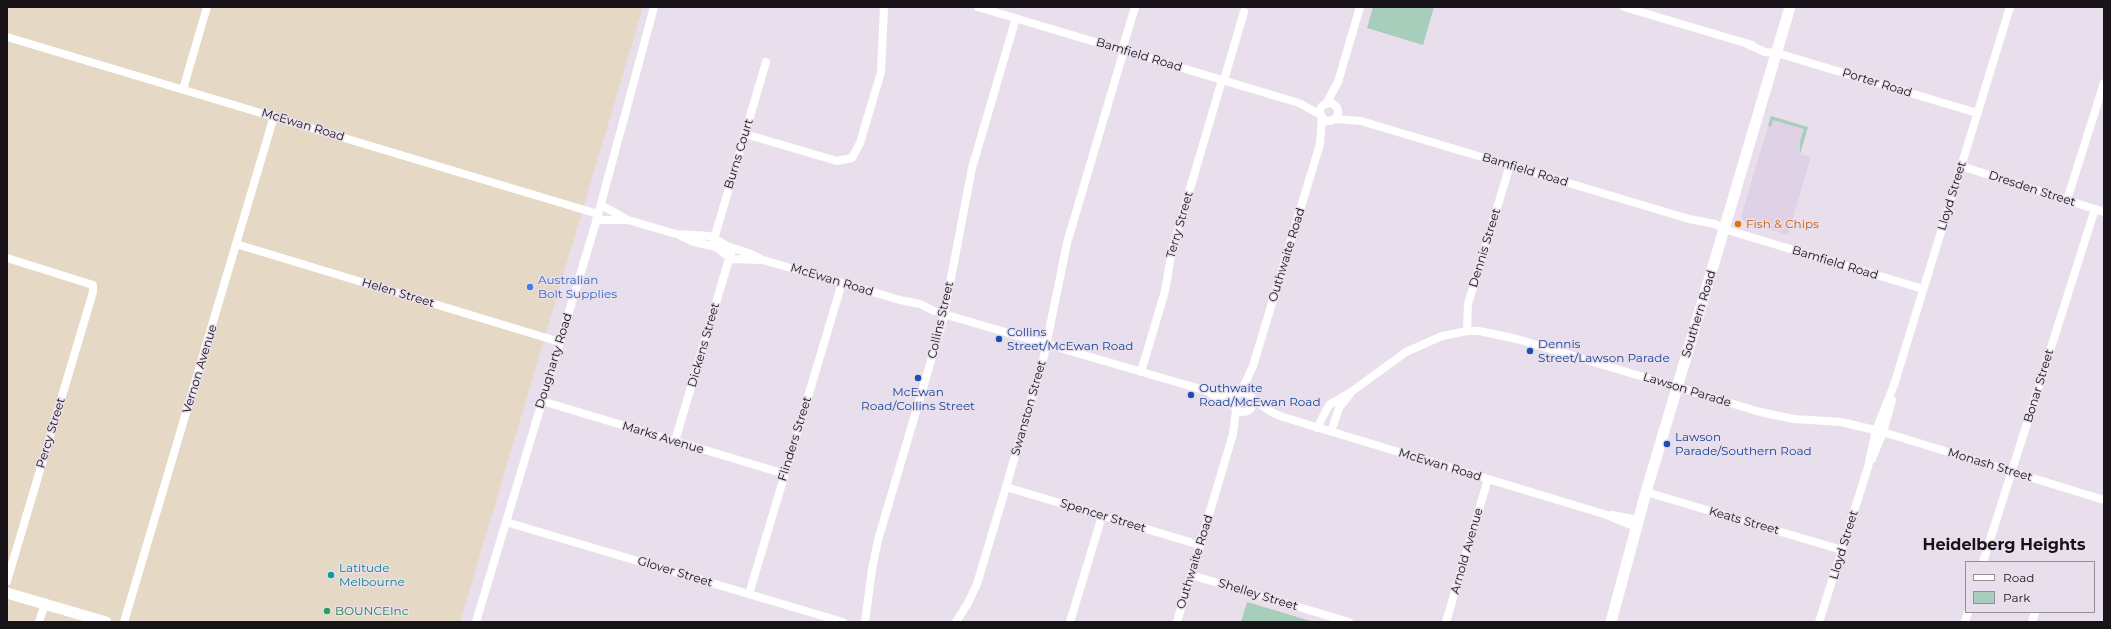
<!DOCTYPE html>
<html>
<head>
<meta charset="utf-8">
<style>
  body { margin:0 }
  #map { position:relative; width:2111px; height:629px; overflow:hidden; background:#e9dfec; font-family:Montserrat,sans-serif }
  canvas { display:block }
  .frame { position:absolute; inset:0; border:8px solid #171318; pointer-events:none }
  .legend { position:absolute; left:1965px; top:561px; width:130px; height:52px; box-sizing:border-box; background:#e9dfec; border:1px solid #958d97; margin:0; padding:5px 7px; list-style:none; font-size:12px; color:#171318 }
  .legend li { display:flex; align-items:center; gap:8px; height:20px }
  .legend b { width:20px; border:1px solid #958d97 }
</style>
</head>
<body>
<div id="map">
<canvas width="2111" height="629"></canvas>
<div class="frame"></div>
<ul class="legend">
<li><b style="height:5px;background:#fff"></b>Road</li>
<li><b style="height:11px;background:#a7cdbb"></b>Park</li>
</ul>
</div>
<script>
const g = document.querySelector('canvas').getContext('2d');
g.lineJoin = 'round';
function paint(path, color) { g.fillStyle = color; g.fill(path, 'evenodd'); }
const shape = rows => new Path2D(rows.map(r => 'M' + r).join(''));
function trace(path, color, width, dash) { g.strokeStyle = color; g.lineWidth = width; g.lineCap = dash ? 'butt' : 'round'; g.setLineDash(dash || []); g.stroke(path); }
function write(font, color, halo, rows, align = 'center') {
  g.font = font + ' Montserrat,sans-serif'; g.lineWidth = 3; g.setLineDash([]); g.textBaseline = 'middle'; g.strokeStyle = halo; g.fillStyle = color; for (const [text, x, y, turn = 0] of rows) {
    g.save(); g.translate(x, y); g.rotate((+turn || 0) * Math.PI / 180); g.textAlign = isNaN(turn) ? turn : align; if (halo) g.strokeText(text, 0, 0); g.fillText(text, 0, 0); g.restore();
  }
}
paint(shape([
  [1771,116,1808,127,1800,154,1811,157,1788,235,1744,221,1741,217]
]), '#e0d2e6');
paint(shape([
  [7,7,643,7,460,622,7,622]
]), '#e5d8c4');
paint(shape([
  [1373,7,1434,7,1423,45,1367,28],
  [1771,116,1808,127,1800,154,1800,141,1804,129,1773,120,1771,126,1768,126],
  [1247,602,1314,622,1241,622]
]), '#a7cdbb');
trace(shape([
  [978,7,1299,103,1321,115],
  [1624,7,1752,45],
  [7,37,598,214],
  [1747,44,1765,52,1777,53,1977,113],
  [1122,50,1135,7],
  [1224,80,1244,12],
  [183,89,207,7],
  '1320 112a9 9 0 1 1 18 0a9 9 0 1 1-18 0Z',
  [1326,104,1338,82,1360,7],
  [1335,119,1361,121,1689,219,1715,224,1724,229,1923,289],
  [745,134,837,161,852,158,860,143,881,72,884,7],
  [1961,166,2104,212],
  [2067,200,2104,83],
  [601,205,628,220,676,234,710,236,727,246,751,254,763,260,900,300,920,304,934,311],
  [596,220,626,220],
  [681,236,694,242,716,247,732,259,761,260],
  [236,244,560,342],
  [712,246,766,62],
  [7,258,93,285,93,292,7,581],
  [940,313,1207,391,1236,394],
  [1467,331,1468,304,1510,165],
  [1141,372,1165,291,1172,250,1222,80],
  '1233 402a10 10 0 1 1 20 0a10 10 0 1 1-20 0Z',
  [1241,392,1253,366,1320,144,1322,117],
  [1211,394,1233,406],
  [1253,400,1273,413,1283,417,1607,515,1636,527],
  [542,401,785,474],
  [1317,428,1329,405,1351,392,1406,352,1442,336,1467,331,1479,331,1517,339,1760,412,1794,419,1841,422,1883,432,2104,500],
  [1331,432,1339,408,1350,394],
  [675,441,732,249],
  [1872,459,1883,432,1892,400],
  [1006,487,1200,545],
  [1646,492,1842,550],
  [1612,515,1638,520],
  [506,522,843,622],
  [1983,562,2095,209],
  [1191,575,1349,622],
  [749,594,842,283],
  [39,622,45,604],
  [124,622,274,116],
  [476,622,596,222,654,7],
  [865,622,872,569,878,540,943,320,972,168,1016,18],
  [956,622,968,603,977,584,1006,487,1044,356,1067,243,1124,50],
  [1070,622,1102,516],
  [1177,622,1233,434,1236,410],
  [1446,622,1488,479],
  [1819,622,1868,467,1876,430,1894,385,2010,7],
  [1965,622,1968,612],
  [2032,622,2035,612]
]), '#fff', 8);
trace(shape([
  [7,593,106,622],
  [1611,622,1646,492,1790,7]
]), '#fff', 11);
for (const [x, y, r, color] of [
  [1738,224,4,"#e8710a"],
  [530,287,4,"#3f7fe0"],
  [999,339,4,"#1a4fb4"],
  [1530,351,4,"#1a4fb4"],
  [918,378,4,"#1a4fb4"],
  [1191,395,4,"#1a4fb4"],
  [1667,444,4,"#1a4fb4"],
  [331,575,4,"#0f9aa8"],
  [327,611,4,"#2e9e5b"]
]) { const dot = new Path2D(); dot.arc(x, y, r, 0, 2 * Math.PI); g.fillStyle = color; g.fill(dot); trace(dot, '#e9dfec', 1.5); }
write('12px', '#171318', '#e9dfec', [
  ["Bamfield Road",1139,55,17],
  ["Porter Road",1877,83,17],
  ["McEwan Road",303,125,17],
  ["Burns Court",739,154,-73],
  ["Bamfield Road",1525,170,17],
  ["Dresden Street",2032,189,18],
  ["Lloyd Street",1952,196,-73],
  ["Terry Street",1180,225,-74],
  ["Dennis Street",1485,248,-73],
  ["Outhwaite Road",1287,255,-73],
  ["Bamfield Road",1835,263,17],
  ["McEwan Road",832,280,17],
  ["Helen Street",398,293,17],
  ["Southern Road",1699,314,-73],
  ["Collins Street",941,320,-77],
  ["Dickens Street",704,345,-74],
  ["Dougharty Road",554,361,-73],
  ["Vernon Avenue",200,369,-73],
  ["Bonar Street",2039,386,-73],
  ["Lawson Parade",1687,390,17],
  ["Swanston Street",1029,408,-74],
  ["Percy Street",51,433,-73],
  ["Marks Avenue",663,438,17],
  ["Flinders Street",795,439,-73],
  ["McEwan Road",1440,465,17],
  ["Monash Street",1990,465,17],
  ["Spencer Street",1103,516,17],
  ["Keats Street",1744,521,16],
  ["Lloyd Street",1844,545,-73],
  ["Arnold Avenue",1467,551,-74],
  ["Outhwaite Road",1195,562,-73],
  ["Glover Street",675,572,17],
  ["Shelley Street",1258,595,17]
]);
write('12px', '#c56008', '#e9dfec', [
  ["Fish & Chips",1746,224]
], 'left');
write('12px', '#366cbe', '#e9dfec', [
  ["Australian",538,280],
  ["Bolt Supplies",538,294]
], 'left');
write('12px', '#164399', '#e9dfec', [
  ["Collins",1007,332],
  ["Street/McEwan Road",1007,346],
  ["Dennis",1538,344],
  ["Street/Lawson Parade",1538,358],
  ["Outhwaite",1199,388],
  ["Road/McEwan Road",1199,402],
  ["McEwan",918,392,"center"],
  ["Road/Collins Street",918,406,"center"],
  ["Lawson",1675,437],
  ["Parade/Southern Road",1675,451]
], 'left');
write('12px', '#0d838f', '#e9dfec', [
  ["Latitude",339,568],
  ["Melbourne",339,582]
], 'left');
write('12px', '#27864d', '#e9dfec', [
  ["BOUNCEInc",335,611]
], 'left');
write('bold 16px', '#171318', '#e9dfec', [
  ["Heidelberg Heights",2004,545]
]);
</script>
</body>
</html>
